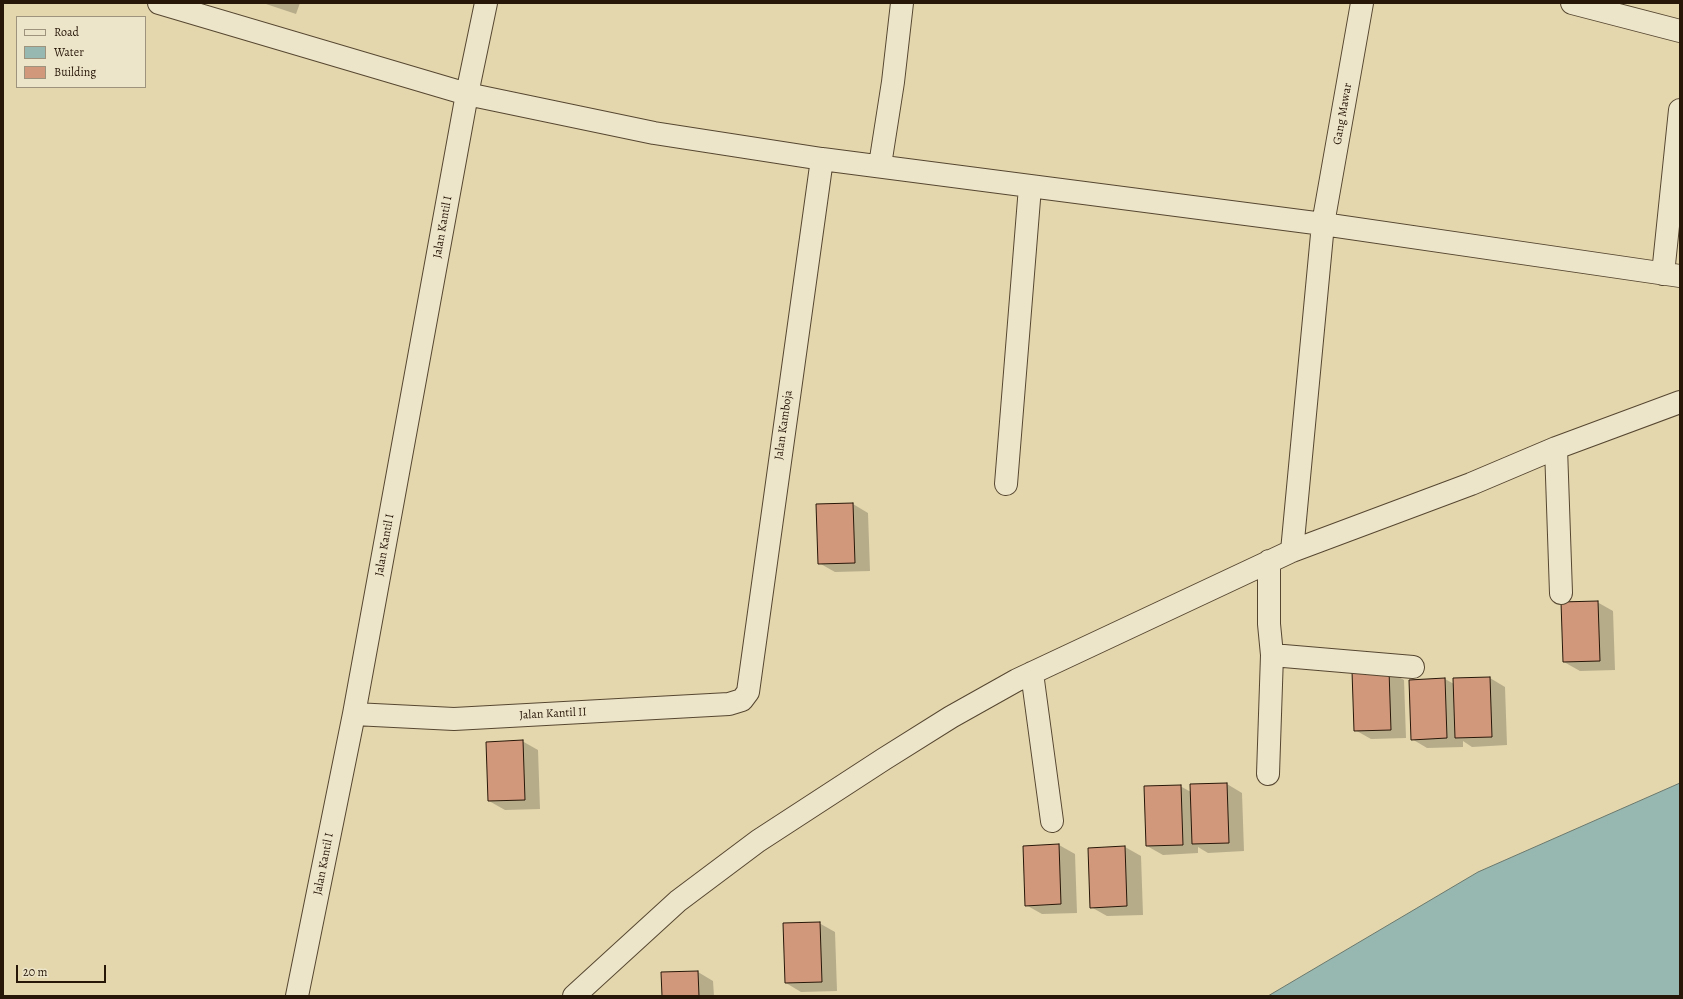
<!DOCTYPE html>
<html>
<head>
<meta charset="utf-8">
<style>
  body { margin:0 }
  #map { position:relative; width:1683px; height:999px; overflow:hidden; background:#e4d7ad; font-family:Alegreya,serif }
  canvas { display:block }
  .frame { position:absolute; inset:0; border:4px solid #271708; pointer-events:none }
  .legend { position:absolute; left:16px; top:16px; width:130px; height:72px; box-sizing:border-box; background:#ede5ca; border:1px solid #9e937c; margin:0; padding:5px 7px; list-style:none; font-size:12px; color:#271708 }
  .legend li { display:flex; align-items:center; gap:8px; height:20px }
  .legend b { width:20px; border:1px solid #9e937c }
  .scale { position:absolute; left:16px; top:965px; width:90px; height:18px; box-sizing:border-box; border:2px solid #271708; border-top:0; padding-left:5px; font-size:12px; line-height:14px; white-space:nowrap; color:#271708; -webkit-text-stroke:3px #ede5ca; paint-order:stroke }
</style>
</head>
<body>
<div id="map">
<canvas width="1683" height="999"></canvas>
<div class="frame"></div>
<ul class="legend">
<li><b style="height:5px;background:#ede5ca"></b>Road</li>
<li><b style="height:11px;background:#97b8b1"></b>Water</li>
<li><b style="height:11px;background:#d2987c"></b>Building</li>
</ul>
<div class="scale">20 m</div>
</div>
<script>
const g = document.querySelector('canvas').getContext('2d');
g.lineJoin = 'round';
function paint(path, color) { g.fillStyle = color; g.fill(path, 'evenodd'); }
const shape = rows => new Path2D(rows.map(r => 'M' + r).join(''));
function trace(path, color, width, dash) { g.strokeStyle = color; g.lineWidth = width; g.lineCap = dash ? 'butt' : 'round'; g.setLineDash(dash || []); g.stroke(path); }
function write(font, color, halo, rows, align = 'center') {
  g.font = font + ' Alegreya,serif'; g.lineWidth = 4; g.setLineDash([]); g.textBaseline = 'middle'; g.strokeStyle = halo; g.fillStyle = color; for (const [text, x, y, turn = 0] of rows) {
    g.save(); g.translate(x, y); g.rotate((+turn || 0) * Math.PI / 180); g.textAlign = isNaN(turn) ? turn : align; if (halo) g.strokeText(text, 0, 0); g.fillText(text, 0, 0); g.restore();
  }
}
const water = shape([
  [1680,783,1680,996,1268,996,1478,872,1680,783]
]);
paint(water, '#97b8b1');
trace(water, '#6a786d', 1);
paint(shape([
  [263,3,300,3,296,14],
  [853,504,868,513,870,571,835,572,819,563],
  [1597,602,1613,611,1615,670,1580,671,1564,662],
  [1388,671,1404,680,1406,738,1371,739,1355,730],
  [1490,678,1505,687,1507,745,1472,747,1463,741,1463,747,1427,748,1412,739,1445,679,1454,684],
  [522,741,538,750,540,809,505,810,489,801],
  [1227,784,1242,793,1244,851,1208,853,1198,847,1198,853,1163,855,1147,846,1180,786,1191,792],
  [1059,845,1075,854,1077,913,1042,914,1026,905,1024,847],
  [1125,847,1141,856,1143,915,1107,916,1091,907],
  [819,923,835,932,837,991,801,992,786,983],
  [698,972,713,981,714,996,663,996]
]), '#0003');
const building = shape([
  [853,503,855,563,818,564,816,504,853,503],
  [1598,601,1600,661,1563,662,1561,602,1598,601],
  [1389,670,1391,730,1354,731,1352,671,1389,670],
  [1490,677,1492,737,1455,738,1453,678,1490,677],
  [1445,678,1447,738,1411,740,1409,680,1445,678],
  [523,740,525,800,488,801,486,742,523,740],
  [1227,783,1229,843,1192,844,1190,784,1227,783],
  [1181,785,1183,845,1146,846,1144,786,1181,785],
  [1059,844,1061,904,1025,906,1023,846,1059,844],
  [1125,846,1127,906,1090,908,1088,848,1125,846],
  [820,922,822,982,785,983,783,923,820,922],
  [698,971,699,996,662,996,661,972,698,971]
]);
paint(building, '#d2987c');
trace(building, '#271708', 1);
const street = shape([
  [159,3,467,94,654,133,822,159,1323,224,1680,276],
  [1572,3,1680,31],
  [880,165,893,82,902,3],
  [1663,274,1680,110],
  [1556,448,1561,593],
  [1006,484,1030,187],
  [1292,551,1323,224,1362,3],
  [1272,655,1413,667],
  [1032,673,1052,821],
  [354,714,454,719,729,704,742,700,748,692,822,159],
  [1268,774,1272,655,1269,624,1269,561],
  [297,996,354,714,467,94,486,3],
  [574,996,678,901,758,841,884,759,951,717,1017,680,1292,551,1471,484,1556,448,1680,402]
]);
trace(street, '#564731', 24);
trace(street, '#ede5ca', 22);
write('12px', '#271708', '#ede5ca', [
  ["Gang Mawar",1343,114,-80],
  ["Jalan Kantil I",443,227,-80],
  ["Jalan Kamboja",784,425,-82],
  ["Jalan Kantil I",385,545,-80],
  ["Jalan Kantil II",553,714,-3],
  ["Jalan Kantil I",324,864,-79]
]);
</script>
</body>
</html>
